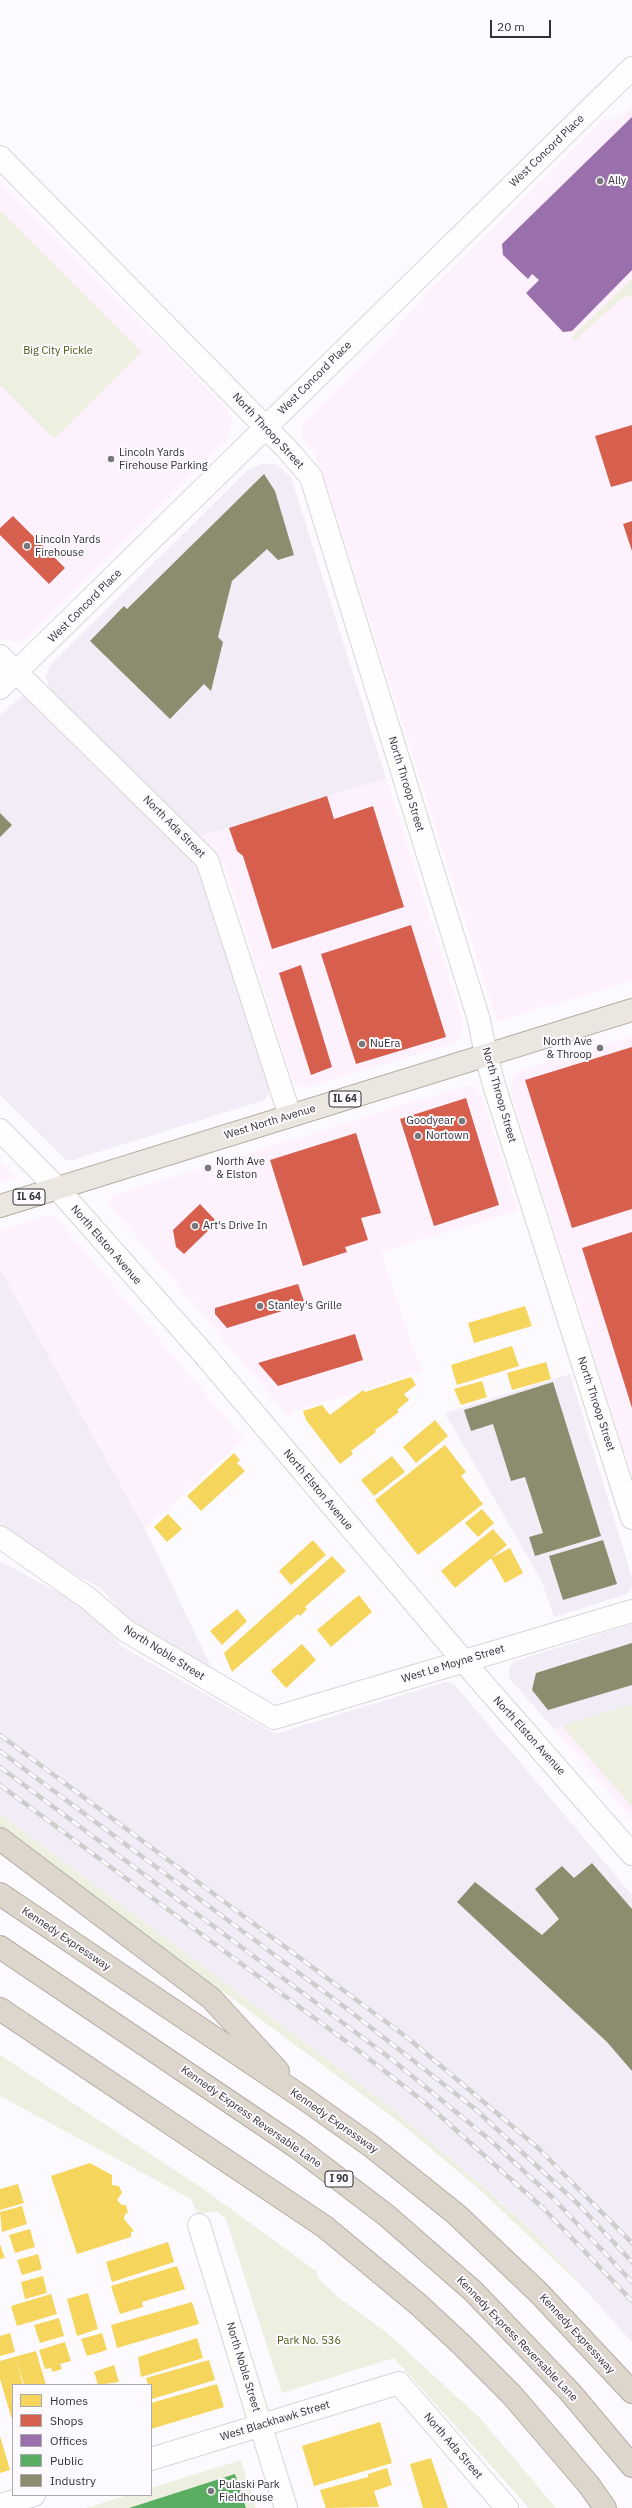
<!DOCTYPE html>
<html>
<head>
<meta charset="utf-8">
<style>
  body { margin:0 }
  #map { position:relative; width:632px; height:2508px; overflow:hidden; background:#fcfafe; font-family:"IBM Plex Sans",sans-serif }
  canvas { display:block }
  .legend { position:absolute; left:12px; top:2384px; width:140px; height:112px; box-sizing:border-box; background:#fcf9ff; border:1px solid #aca9ad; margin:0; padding:5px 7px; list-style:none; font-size:12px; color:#333233 }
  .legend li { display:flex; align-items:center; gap:8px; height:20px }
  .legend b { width:20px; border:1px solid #aca9ad }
  .scale { position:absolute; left:490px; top:20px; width:61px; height:18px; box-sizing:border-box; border:2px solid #333233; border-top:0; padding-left:5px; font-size:12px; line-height:14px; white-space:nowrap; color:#333233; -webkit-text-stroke:3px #fcf9ff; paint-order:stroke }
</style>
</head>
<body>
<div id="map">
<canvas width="632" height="2508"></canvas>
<ul class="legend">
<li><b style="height:11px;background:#f6d55c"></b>Homes</li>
<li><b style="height:11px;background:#d6604d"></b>Shops</li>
<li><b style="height:11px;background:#9970ab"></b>Offices</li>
<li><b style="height:11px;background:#5aae61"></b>Public</li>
<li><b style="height:11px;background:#8c8c6e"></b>Industry</li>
</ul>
<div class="scale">20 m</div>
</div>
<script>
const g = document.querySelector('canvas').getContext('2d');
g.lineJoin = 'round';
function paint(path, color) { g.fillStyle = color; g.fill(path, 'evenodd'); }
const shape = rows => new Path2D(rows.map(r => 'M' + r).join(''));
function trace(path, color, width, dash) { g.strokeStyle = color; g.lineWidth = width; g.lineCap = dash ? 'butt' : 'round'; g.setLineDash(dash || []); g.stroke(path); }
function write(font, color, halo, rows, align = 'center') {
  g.font = font + ' "IBM Plex Sans",sans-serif'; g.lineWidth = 4; g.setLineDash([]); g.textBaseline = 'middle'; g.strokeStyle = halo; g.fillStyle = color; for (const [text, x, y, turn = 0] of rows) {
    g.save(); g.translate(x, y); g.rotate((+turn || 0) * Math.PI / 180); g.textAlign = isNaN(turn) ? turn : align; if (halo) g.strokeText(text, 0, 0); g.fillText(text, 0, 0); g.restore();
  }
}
paint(shape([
  [632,106,632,981,497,1021,328,489,315,454,303,439,303,423,394,331,430,290,603,120,621,117],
  [0,181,227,408,232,422,229,435,224,443,30,636,17,643,0,638],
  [386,778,463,1022,462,1029,457,1041,451,1044,304,1088,295,1084,292,1079,226,870,220,859,198,837],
  [632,1036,632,1477,511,1093,511,1080,517,1072],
  [465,1086,473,1086,478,1090,485,1106,518,1210,381,1252,414,1353,423,1371,295,1411,288,1416,108,1203,112,1196],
  [0,1162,16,1178,0,1183],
  [47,1216,56,1218,244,1439,145,1529,0,1269,0,1231],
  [632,1704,632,1819,554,1729]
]), '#fcf1fd');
paint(shape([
  [262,464,275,464,291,477,386,778,198,837,53,694,46,679,47,673,50,665,247,471],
  [22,696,29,699,204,874,271,1089,265,1100,73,1160,66,1160,0,1095,0,715],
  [0,1269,145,1529,215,1675,134,1625,101,1589,3,1532,0,1523],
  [570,1374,632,1578,632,1585,630,1591,624,1595,554,1617,542,1582,445,1413],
  [0,1561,90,1610,121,1646,275,1734,445,1682,454,1684,632,1895,632,2342,537,2236,487,2190,385,2103,0,1814],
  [632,1624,632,1704,554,1729,509,1678,509,1669,513,1662]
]), '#f1ecf5');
paint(shape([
  [0,210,142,352,54,439,0,385],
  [632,279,632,295,621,299,573,342,571,338],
  [632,1704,632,1807,562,1726],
  [0,1814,385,2103,487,2190,537,2236,588,2292,479,2189,399,2122,0,1826],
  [0,2055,202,2188,316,2271,318,2278,339,2298,385,2331,480,2418,556,2508,529,2508,394,2358,282,2393,226,2219,216,2211,197,2214,191,2199,0,2096],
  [241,2460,256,2508,86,2508,128,2495,151,2495,151,2488]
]), '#edf0e1');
paint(shape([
  [525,1306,532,1326,474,1343,468,1323],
  [512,1346,519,1366,457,1385,451,1365],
  [546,1362,551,1379,512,1390,507,1373],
  [411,1377,416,1385,404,1394,409,1400,397,1410,399,1412,375,1430,376,1432,351,1451,353,1454,340,1464,306,1420,303,1411,322,1405,330,1415,363,1390,365,1392],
  [482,1381,487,1397,461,1405,454,1389],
  [435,1420,448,1436,416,1463,403,1447],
  [445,1445,466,1472,461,1476,483,1504,418,1555,375,1500],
  [234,1453,240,1460,237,1463,245,1471,201,1511,187,1496],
  [392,1456,405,1472,374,1496,361,1480],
  [482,1509,494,1523,478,1537,465,1523],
  [168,1514,182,1529,167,1542,154,1527],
  [493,1529,507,1545,455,1588,441,1571],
  [313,1540,326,1555,291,1585,279,1571],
  [510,1548,523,1573,505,1583,491,1558],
  [332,1556,346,1571,305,1607,307,1609,300,1616,298,1614,232,1672,224,1653],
  [359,1595,372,1612,331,1647,317,1630],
  [237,1609,247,1621,222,1645,210,1631],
  [302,1644,316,1660,286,1688,271,1671],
  [90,2163,112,2175,112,2185,119,2186,122,2193,117,2200,122,2205,126,2205,128,2213,125,2214,124,2219,134,2231,131,2232,131,2237,77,2254,51,2176],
  [18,2184,24,2203,0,2210,0,2189],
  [22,2206,27,2224,2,2232,0,2212],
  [30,2229,35,2247,15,2253,9,2235],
  [168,2242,174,2262,112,2282,106,2262],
  [0,2244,5,2258,0,2259],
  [38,2254,42,2269,22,2275,17,2260],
  [177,2266,185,2289,142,2302,143,2307,120,2314,111,2286],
  [43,2276,47,2293,25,2299,21,2282],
  [88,2293,98,2329,77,2336,67,2299],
  [51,2294,57,2314,17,2326,11,2306],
  [192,2302,199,2324,117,2348,111,2325],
  [59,2318,64,2336,40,2343,34,2325],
  [10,2333,15,2352,0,2356,0,2336],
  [102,2333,107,2350,87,2356,81,2339],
  [197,2338,203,2358,141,2377,138,2357],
  [65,2342,71,2361,60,2364,62,2369,52,2372,51,2368,45,2369,39,2350],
  [36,2351,46,2385,24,2385,16,2360,23,2385,13,2385,13,2423,0,2379,0,2361],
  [209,2360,215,2380,152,2399,151,2385,148,2385,146,2378],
  [114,2365,119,2382,98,2385,94,2372],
  [217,2384,224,2407,151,2429,151,2403],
  [380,2422,392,2463,314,2486,302,2446],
  [0,2436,10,2470,0,2473],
  [431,2458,448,2508,423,2508,410,2464],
  [387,2468,392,2485,374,2491,379,2507,326,2508,320,2490,368,2477,368,2474]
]), '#f6d55c');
paint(shape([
  [632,425,632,481,611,487,595,436],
  [13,516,65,568,49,584,0,535,0,528],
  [632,521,632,551,623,524],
  [327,796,334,819,373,806,404,907,272,949,243,856,237,851,229,828],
  [411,925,446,1037,356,1064,321,954],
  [301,965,332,1067,311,1075,279,973],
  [632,1047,632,1209,572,1228,525,1080],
  [466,1098,499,1205,434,1226,400,1119],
  [356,1133,381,1213,361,1218,368,1240,345,1247,347,1252,303,1266,270,1160],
  [200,1204,217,1222,184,1254,176,1247,173,1230],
  [632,1232,632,1408,582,1248],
  [298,1284,305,1304,227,1328,215,1314,215,1308],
  [355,1334,363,1360,278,1386,258,1363]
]), '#d6604d');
paint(shape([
  [632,117,632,270,572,331,563,332,526,293,539,280,532,274,528,279,503,255,502,244]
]), '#9970ab');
paint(shape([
  [235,2474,246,2508,129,2508]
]), '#5aae61');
paint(shape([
  [264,474,275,491,294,555,278,560,267,549,232,581,218,637,223,642,211,691,204,684,170,719,90,641,124,606,127,609],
  [0,813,12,825,0,837],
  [553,1382,601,1536,535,1556,529,1537,543,1533,525,1477,511,1481,493,1424,471,1431,464,1410],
  [603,1540,617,1584,563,1600,549,1556],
  [632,1643,632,1685,548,1710,532,1690,536,1673],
  [592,1863,632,1909,632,2071,607,2042,457,1902,475,1882,542,1935,559,1919,535,1889,562,1866,574,1878]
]), '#8c8c6e');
const street = shape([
  [0,656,207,860,290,1116],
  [0,688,632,68],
  [486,1055,494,1085,632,1518],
  [0,1537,89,1599,126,1631,274,1718,632,1611],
  [199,2225,286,2508],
  [151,2459,399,2383,507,2508],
  [0,2505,34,2495]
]);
const secondary = shape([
  [0,157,286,448,311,477,479,1020,486,1055],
  [0,1130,57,1188,202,1352,479,1679,632,1854]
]);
const primary = shape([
  [0,1206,632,1010]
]);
const highway = shape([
  [0,1839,211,1998,278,2071],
  [0,1894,302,2097,371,2146,456,2214,539,2293,632,2392],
  [0,1947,298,2148,386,2215,473,2291,570,2392,632,2466],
  [0,2009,325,2227,419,2305,462,2345,512,2395,589,2485,605,2508]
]);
trace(street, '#d7d5d8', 24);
trace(secondary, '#d7d5d8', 24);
trace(primary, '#b4aca2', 24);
trace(highway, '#b4aca2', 24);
trace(street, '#fffeff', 22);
trace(secondary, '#fffeff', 22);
trace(primary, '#ebe6e0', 22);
trace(highway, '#ddd6cc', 22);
const rail = shape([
  [0,1735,409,2039,537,2147,632,2243],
  [0,1751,342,2005,474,2108,577,2203,632,2262],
  [0,1767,390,2058,489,2139,552,2197,632,2282],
  [0,1785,359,2051,428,2105,543,2208,632,2301]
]);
trace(rail, '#cdcdce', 4.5);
trace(rail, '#fcf9ff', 3, [9]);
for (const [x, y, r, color] of [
  [600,181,4,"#79787a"],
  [111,459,4,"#79787a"],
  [27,546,4,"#79787a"],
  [362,1044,4,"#79787a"],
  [600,1048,4,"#79787a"],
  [462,1121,4,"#79787a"],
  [418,1136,4,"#79787a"],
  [208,1168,4,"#79787a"],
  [195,1226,4,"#79787a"],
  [260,1306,4,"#79787a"],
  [211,2491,4,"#79787a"]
]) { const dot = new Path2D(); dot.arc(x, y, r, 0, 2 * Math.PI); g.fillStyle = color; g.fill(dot); trace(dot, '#fcf9ff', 1.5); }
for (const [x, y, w] of [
  [345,1099,32],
  [29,1197,32],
  [339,2179,28]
]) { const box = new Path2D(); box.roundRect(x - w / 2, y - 8, w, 16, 3); g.fillStyle = '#fcf9ff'; g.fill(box); trace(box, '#333233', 1); }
write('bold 10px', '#333233', null, [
  ["IL 64",345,1099],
  ["IL 64",29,1197],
  ["I 90",339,2179]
]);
write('11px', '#333233', '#fcf9ff', [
  ["West Concord Place",547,151,-44],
  ["West Concord Place",315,378,-45],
  ["North Throop Street",268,431,47],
  ["West Concord Place",85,606,-45],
  ["North Throop Street",406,784,73],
  ["North Ada Street",174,827,45],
  ["North Throop Street",499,1095,74],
  ["West North Avenue",270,1122,-17],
  ["North Elston Avenue",106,1245,49],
  ["North Throop Street",596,1404,72],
  ["North Elston Avenue",318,1490,50],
  ["North Noble Street",164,1653,32],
  ["West Le Moyne Street",453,1664,-17],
  ["North Elston Avenue",529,1736,48],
  ["Kennedy Expressway",66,1939,34],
  ["Kennedy Express Reversable Lane",251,2117,35],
  ["Kennedy Expressway",334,2121,35],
  ["Kennedy Expressway",577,2334,47],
  ["Kennedy Express Reversable Lane",517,2339,46],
  ["North Noble Street",243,2367,73],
  ["West Blackhawk Street",275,2421,-17],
  ["North Ada Street",453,2446,49]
]);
write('11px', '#333233', '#fcf9ff', [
  ["Ally",608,181],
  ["Lincoln Yards",119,453],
  ["Firehouse Parking",119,466],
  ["Lincoln Yards",35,540],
  ["Firehouse",35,553],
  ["North Ave",592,1042,"right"],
  ["& Throop",592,1055,"right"],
  ["NuEra",370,1044],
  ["Goodyear",454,1121,"right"],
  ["Nortown",426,1136],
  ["North Ave",216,1162],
  ["& Elston",216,1175],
  ["Art's Drive In",203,1226],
  ["Stanley's Grille",268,1306],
  ["Pulaski Park",219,2485],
  ["Fieldhouse",219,2498]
], 'left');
write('11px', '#515b11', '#fcf9ff', [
  ["Big City Pickle",58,351],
  ["Park No. 536",309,2341]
]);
</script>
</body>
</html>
